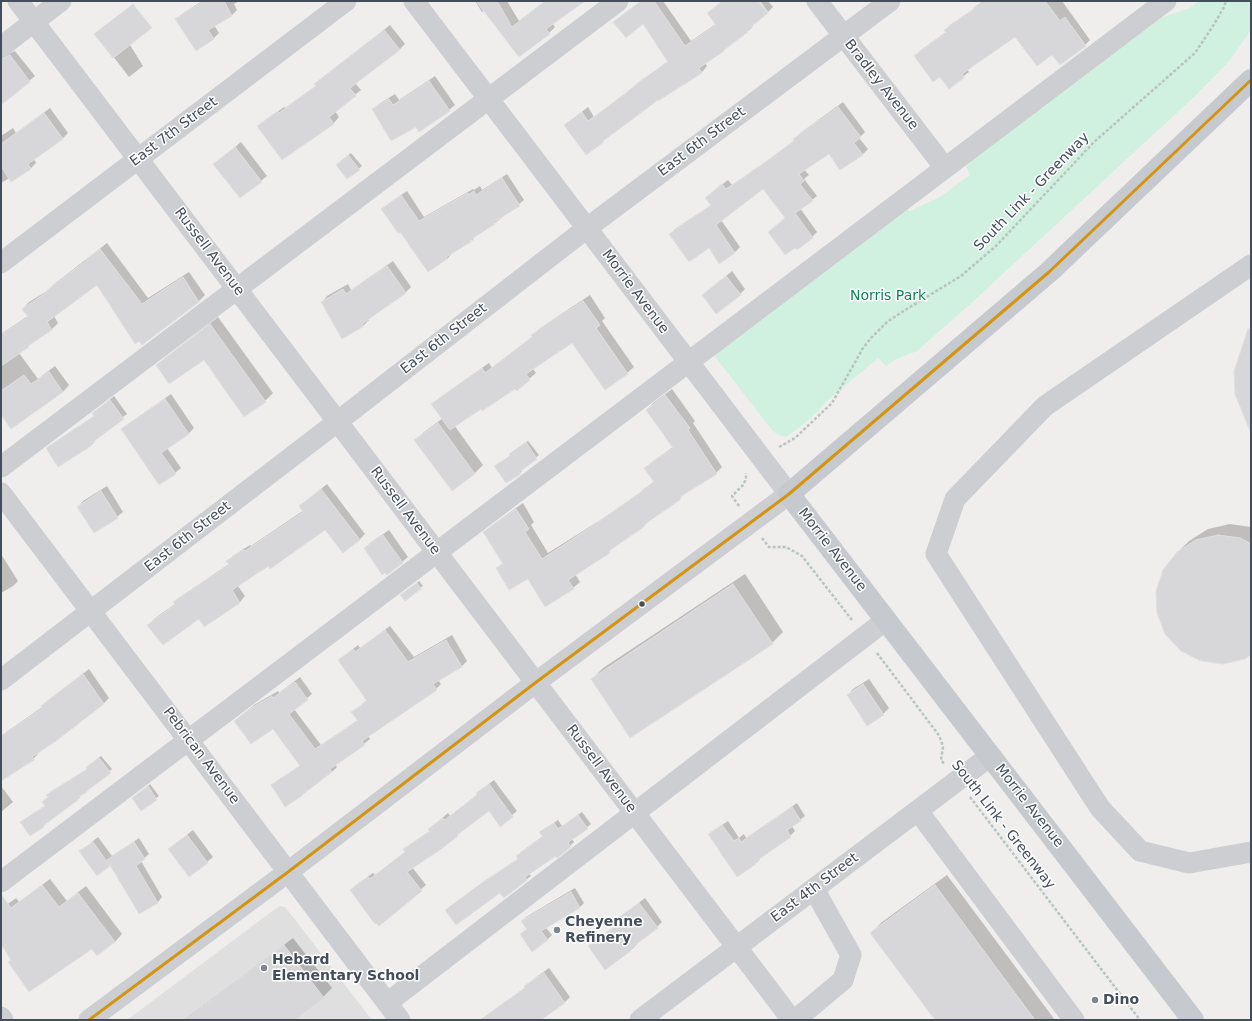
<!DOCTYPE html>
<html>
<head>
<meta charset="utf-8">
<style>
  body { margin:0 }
  #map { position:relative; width:1252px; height:1021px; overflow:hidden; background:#efeeed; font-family:"DejaVu Sans",sans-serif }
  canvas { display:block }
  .frame { position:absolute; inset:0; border:2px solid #444d5b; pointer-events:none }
</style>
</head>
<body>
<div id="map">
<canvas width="1252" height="1021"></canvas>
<div class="frame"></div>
</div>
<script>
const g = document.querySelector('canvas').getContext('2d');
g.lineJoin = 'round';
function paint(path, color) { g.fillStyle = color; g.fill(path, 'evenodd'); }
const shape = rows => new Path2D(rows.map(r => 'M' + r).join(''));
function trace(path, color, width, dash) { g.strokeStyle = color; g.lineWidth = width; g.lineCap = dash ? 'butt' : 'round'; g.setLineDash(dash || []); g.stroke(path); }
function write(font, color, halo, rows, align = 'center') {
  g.font = font + ' "DejaVu Sans",sans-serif'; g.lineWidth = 3; g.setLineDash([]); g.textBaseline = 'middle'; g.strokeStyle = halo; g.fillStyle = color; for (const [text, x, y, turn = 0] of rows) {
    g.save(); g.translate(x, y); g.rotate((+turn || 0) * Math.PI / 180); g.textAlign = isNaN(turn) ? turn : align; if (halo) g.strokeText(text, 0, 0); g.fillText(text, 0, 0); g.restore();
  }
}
paint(shape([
  [280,906,285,907,293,917,372,1020,127,1020,275,909]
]), '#e0dfdf');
paint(shape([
  [1199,1,1251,1,1251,30,1230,60,1195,96,968,306,917,351,896,359,886,366,878,358,829,399,815,414,801,426,786,437,777,434,772,430,713,354,907,209,910,211,940,197,970,175,966,167,984,147,1161,18,1190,8]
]), '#d0f0e0');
paint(shape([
  [202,1,239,1,234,4,237,10,232,15,214,25,219,33,214,38,177,19,182,14],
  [475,1,507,1,519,21,545,1,583,1,552,23,555,27,549,33,520,56,484,11,482,12],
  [641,1,663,1,691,41,716,24,708,13,722,1,757,1,752,25,753,26,748,31,705,63,707,66,702,72,659,100,658,98,603,141,565,125,588,107,594,117,668,61,643,23,614,22],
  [760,1,768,1,773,7,768,12],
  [982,1,1062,1,1090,40,1085,45,1052,54,1016,35,967,69,969,72,949,87,940,76,915,56,920,51,946,32,945,30,950,25,975,8],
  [114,19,143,66,129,77,96,34],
  [390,25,405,44,399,50,355,83,361,90,335,111,339,117,334,123,283,159,264,121,284,107,285,108,317,85,321,79],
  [15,51,35,76,1,104,1,52,8,54],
  [435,76,455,105,449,110,416,126,374,109,379,104,395,94,399,100],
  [843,102,865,132,859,138,868,149,863,154,840,169,830,153,804,169,809,175,804,179,817,196,812,200,800,208,817,232,812,237,786,217,763,188,721,220,740,247,735,252,720,262,709,247,670,234,675,229,711,205,711,193,728,180,732,185,761,165,795,140,794,139,799,134],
  [50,108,68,133,62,139,34,159,36,163,31,168,12,181,10,178,1,183,1,136,13,128,16,133],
  [241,142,267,176,261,181,215,164],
  [351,153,362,166,348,178,340,162],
  [507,174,524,200,495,223,475,236,472,241,468,236,447,259,428,271,400,230,383,209,388,204,407,191,424,217,473,189,474,190,480,186,482,190],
  [107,243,148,298,189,272,205,295,198,302,142,344,97,284,54,316,58,323,52,329,35,340,28,346,19,353,38,379,55,366,69,385,63,392,12,428,1,413,1,334,28,316,23,309,29,302,47,291,53,285],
  [393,261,411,287,405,293,368,319,369,320,363,326,322,302,327,296,348,284,351,290],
  [732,271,745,289,740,294,703,295],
  [590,295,605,318,602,321,634,367,627,373,572,342,533,369,536,373,529,379,481,407,454,425,483,465,475,473,452,490,416,440,424,432,443,418,432,404,439,398,489,363,492,368,533,336,539,329],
  [218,317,273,393,265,401,204,359,157,365,165,358],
  [1251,339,1251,421,1244,414,1242,351],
  [672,389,695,421,693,423,722,467,716,473,685,493,680,498,651,519,645,525,615,545,609,552,575,574,580,582,573,588,497,568,503,563,484,533,491,526,523,503,534,522,531,525,548,553,602,519,645,489,654,481,646,469,652,462,673,447,647,410,653,403],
  [171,394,194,428,188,434,167,448,181,468,175,473,122,429,128,424],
  [114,396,127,414,94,439,95,441,91,445,47,448,52,444,95,416,98,409],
  [528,441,539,455,521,469,522,471,520,473,498,464,511,455,513,452],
  [327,484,365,534,360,539,343,552,326,529,238,586,245,596,240,602,204,626,199,618,149,625,154,619,175,604,174,602,180,597,229,564,227,562,233,556,250,545,251,546,304,510,300,506],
  [107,486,123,512,117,517,94,532,78,507,83,501],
  [1230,524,1251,527,1251,654,1178,552,1189,541,1208,529],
  [389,530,408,557,402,562,365,548,370,543],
  [1,554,18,581,13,586,1,593],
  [745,574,783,632,772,643,592,679,603,668],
  [419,581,423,586,420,588,404,593],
  [390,626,414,657,452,635,467,661,462,666,438,680,441,684,436,689,368,736,370,739,364,744,335,764,337,767,332,772,303,794,272,785,278,780,301,765,273,727,236,721,254,705,278,691,279,693,300,677,312,694,294,709,321,745,358,720,352,712,367,700,339,660,358,645,360,648],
  [89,669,109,698,104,703,55,740,37,752,38,754,33,759,1,780,1,736,42,707,47,701],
  [869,679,889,708,883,714,868,724,848,695,853,689],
  [101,756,112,769,79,796,80,797,78,799,43,826,21,822,46,806,49,797,48,795,50,792,88,769,89,765],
  [494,780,517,811,500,825,489,810,457,835,412,867,426,885,379,925,351,890,356,885,373,873,375,875,406,851,404,850,409,845,430,831,429,829,434,825,448,813,450,816,478,794,477,794,482,789],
  [150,784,159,796,141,809,136,796],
  [1,786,13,802,1,812],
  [797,803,805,816,792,826,795,831,790,836,760,857,760,859,756,863,737,876,709,834,714,830,728,821,739,838,744,834,746,838],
  [582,812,591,824,572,839,574,842,570,846,557,856,556,855,529,874,531,876,527,879,504,897,500,892,446,910,488,879,519,859,517,856,521,852,543,836,541,832,545,829,558,820,562,826],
  [193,830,213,857,190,876,169,849],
  [98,837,112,856,139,838,149,854,141,861,162,897,158,902,139,912,111,865,110,866,81,851],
  [947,875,1055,1020,936,1020,871,933,882,922],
  [50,879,67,901,86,886,122,934,115,942,98,955,92,948,1,943,1,909,16,898,19,902],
  [575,888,584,903,580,907,546,928,552,935,547,940,521,934,527,929,522,922,526,917],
  [645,898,662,922,657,927,636,943,637,944,632,949,589,946,595,941,622,922,619,918,625,913],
  [293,938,332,988,323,997,293,1020,184,1020],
  [549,968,570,997,564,1003,540,1020,480,1020,526,987,525,986,531,981]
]), '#0003');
const building = shape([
  [204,1,224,1,232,16,208,30,214,39,196,51,175,19,204,1],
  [476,1,497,1,512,27,546,1,585,1,546,29,550,34,519,57,476,1],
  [641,1,654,1,685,46,716,25,707,13,723,1,758,1,768,13,747,30,748,32,724,50,724,51,699,68,702,73,658,101,658,100,603,141,604,142,586,155,564,125,582,112,588,121,619,99,640,81,668,62,643,24,626,38,613,22,641,1],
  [983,1,1045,1,1060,21,1065,17,1086,46,1060,65,1052,55,1037,66,1015,37,962,74,964,78,949,89,940,77,933,82,914,56,946,33,944,30,974,9,973,8,983,1],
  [133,4,152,28,113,58,94,34,133,4],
  [384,30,400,50,350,88,356,96,329,117,334,124,282,160,257,126,278,111,279,113,316,86,314,84,384,30],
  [10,55,30,82,1,105,1,59,10,55],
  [429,81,450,111,419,132,416,127,391,141,372,109,389,99,393,105,429,81],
  [838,107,861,137,854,143,863,155,840,170,829,154,799,174,804,181,800,184,813,201,795,213,813,238,797,250,795,248,785,255,768,232,785,218,763,189,716,225,735,253,719,264,709,248,689,262,669,234,711,205,705,198,722,184,726,189,755,170,794,141,793,139,838,107],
  [44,113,63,139,28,164,31,169,11,182,1,166,1,144,44,113],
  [235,147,262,182,240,198,213,164,235,147],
  [348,155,360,170,347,179,336,165,348,155],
  [502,178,520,206,494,222,495,224,470,240,471,242,446,257,447,259,428,272,400,232,398,233,381,209,401,195,419,221,468,193,468,195,474,191,476,195,502,178],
  [100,249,142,304,183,277,199,302,142,345,139,341,135,344,97,285,47,322,52,330,28,346,29,347,1,366,1,335,28,317,22,309,47,292,46,291,87,260,86,259,100,249],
  [387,266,406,293,362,324,364,326,342,339,321,302,343,289,346,294,387,266],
  [726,276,741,295,716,314,702,295,726,276],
  [583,301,600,325,596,328,628,374,605,390,572,343,526,374,530,380,517,391,515,389,482,411,481,409,450,430,431,404,482,368,485,373,532,337,531,335,583,301],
  [210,324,266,402,244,417,204,360,169,384,156,365,210,324],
  [1248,329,1251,330,1250,431,1235,394,1234,371,1248,329],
  [49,372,63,392,11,429,1,415,1,391,24,375,31,384,49,372],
  [665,395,690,428,688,430,717,474,680,497,681,499,644,525,645,526,609,551,610,553,568,580,574,589,545,607,528,579,509,590,496,568,503,564,483,532,516,509,529,529,525,532,542,559,594,525,643,491,642,490,654,482,644,468,673,448,646,410,665,395],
  [165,399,189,434,161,453,176,474,159,485,121,429,165,399],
  [110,400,124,419,90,444,91,446,58,467,46,448,94,416,92,413,110,400],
  [438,423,475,474,452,491,414,440,438,423],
  [526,442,537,459,519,472,521,474,506,483,494,466,510,456,509,454,526,442],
  [321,489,360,540,343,553,325,530,270,569,268,566,232,590,240,603,204,627,199,619,163,645,147,625,175,605,173,602,229,565,226,561,244,550,245,551,303,512,299,506,321,489],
  [101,491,118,518,94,533,77,507,101,491],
  [383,535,403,563,387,575,385,573,382,575,364,548,383,535],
  [1218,535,1240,538,1251,544,1251,655,1245,659,1223,664,1201,661,1181,651,1165,634,1157,613,1156,591,1163,570,1177,552,1196,540,1218,535],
  [417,583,421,589,405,601,400,595,417,583],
  [733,584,773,644,630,738,591,679,733,584],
  [385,630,408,662,446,640,462,667,433,684,437,690,362,741,365,745,330,769,332,772,303,794,303,795,285,807,271,785,300,766,273,729,251,744,234,721,248,710,272,696,273,698,295,682,308,700,289,714,315,749,358,721,351,712,367,701,338,660,353,649,355,652,385,630],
  [83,674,104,704,56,741,32,757,34,760,1,781,1,737,42,708,41,706,83,674],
  [863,684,884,715,867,726,847,695,863,684],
  [99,758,111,773,87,791,87,792,77,798,78,800,43,826,44,827,30,836,20,822,45,806,42,802,48,797,46,795,87,769,86,767,99,758],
  [489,784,513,817,500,827,489,811,457,835,458,836,440,850,407,872,422,891,379,926,376,923,375,924,350,890,368,877,370,879,405,852,403,849,430,832,428,829,443,818,445,820,477,795,476,793,489,784],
  [148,786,157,800,141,811,132,798,148,786],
  [792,807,801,821,787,830,791,837,755,862,756,864,737,877,708,834,722,825,734,841,739,838,741,842,792,807],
  [578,815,588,829,568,842,571,847,557,858,556,856,525,877,527,880,504,898,500,893,456,925,445,910,483,882,518,859,516,856,543,837,539,832,554,823,558,829,578,815],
  [187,835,208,863,189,877,168,849,187,835],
  [93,842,110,866,97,876,79,851,93,842],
  [134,842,145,859,136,866,158,903,139,914,107,860,134,842],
  [42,885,59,907,78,893,115,942,97,956,92,949,29,992,8,962,11,960,1,944,1,894,11,908,42,885],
  [935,885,1035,1020,935,1020,870,933,935,885],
  [571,892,580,908,541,931,548,940,532,952,520,934,527,929,521,921,571,892],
  [639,903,658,928,631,948,632,950,605,970,588,946,621,922,618,918,639,903],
  [284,945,324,998,295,1020,185,1020,284,945],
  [544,973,565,1003,541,1020,480,1020,525,988,524,986,544,973]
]);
paint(building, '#d7d7d9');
trace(building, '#e0dfe0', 1);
trace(shape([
  [779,447,795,438,832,403,863,348,871,338,887,322,902,312,961,276,996,246,1094,142,1195,53,1213,26,1224,7,1226,1],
  [739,506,732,496,743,485,746,479,746,473],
  [762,538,769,547,786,547,802,556,852,620],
  [877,653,938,734,941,740,943,747,941,760,945,765],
  [970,797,1140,1020]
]), '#b7c4c2', 2.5, [3, 2]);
trace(shape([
  [18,1,792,1020],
  [817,1,945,168],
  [1,47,61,1],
  [1,263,346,1],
  [1251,265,1045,406,955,499,936,554,1100,808,1140,851,1189,863,1251,852],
  [1,467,618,1],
  [1,493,400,1020],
  [1,680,337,422,587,228,890,1],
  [918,811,1074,1020],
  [1,882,1166,1],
  [387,1003,886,620],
  [1,1017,3,1020],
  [89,1020,288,872,535,683,789,494,414,1],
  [640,1020,990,756],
  [795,1020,843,980,851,955,814,889]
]), '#ccced1', 21);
trace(shape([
  [1193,1020,789,494,1049,272,1251,80]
]), '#c6c9ce', 22);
trace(shape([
  [89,1020,288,872,535,683,789,494,1049,272,1251,80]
]), '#d39412', 3);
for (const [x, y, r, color] of [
  [642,604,3.5,"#444d5b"],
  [557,930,4,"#80858e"],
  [264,968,4,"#80858e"],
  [1095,1000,4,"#80858e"]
]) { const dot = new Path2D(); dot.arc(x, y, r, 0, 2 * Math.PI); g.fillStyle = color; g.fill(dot); trace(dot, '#fff', 1.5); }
write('14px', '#444d5b', '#fff', [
  ["Bradley Avenue",881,85,52],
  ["East 7th Street",174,132,-37],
  ["East 6th Street",702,142,-37],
  ["South Link - Greenway",1032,192,-46],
  ["Russell Avenue",209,252,53],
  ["Morrie Avenue",635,292,53],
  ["East 6th Street",444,339,-38],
  ["Russell Avenue",405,511,53],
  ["East 6th Street",188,537,-38],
  ["Morrie Avenue",832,550,52],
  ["Pebrican Avenue",201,756,53],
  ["Russell Avenue",601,769,53],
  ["Morrie Avenue",1029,806,52],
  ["South Link - Greenway",1003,825,52],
  ["East 4th Street",815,888,-37]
]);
write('14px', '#0f8157', '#fff', [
  ["Norris Park",888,296]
]);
write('bold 14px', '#444d5b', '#fff', [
  ["Cheyenne",565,922],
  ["Refinery",565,938],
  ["Hebard",272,960],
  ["Elementary School",272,976],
  ["Dino",1103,1000]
], 'left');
</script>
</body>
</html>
